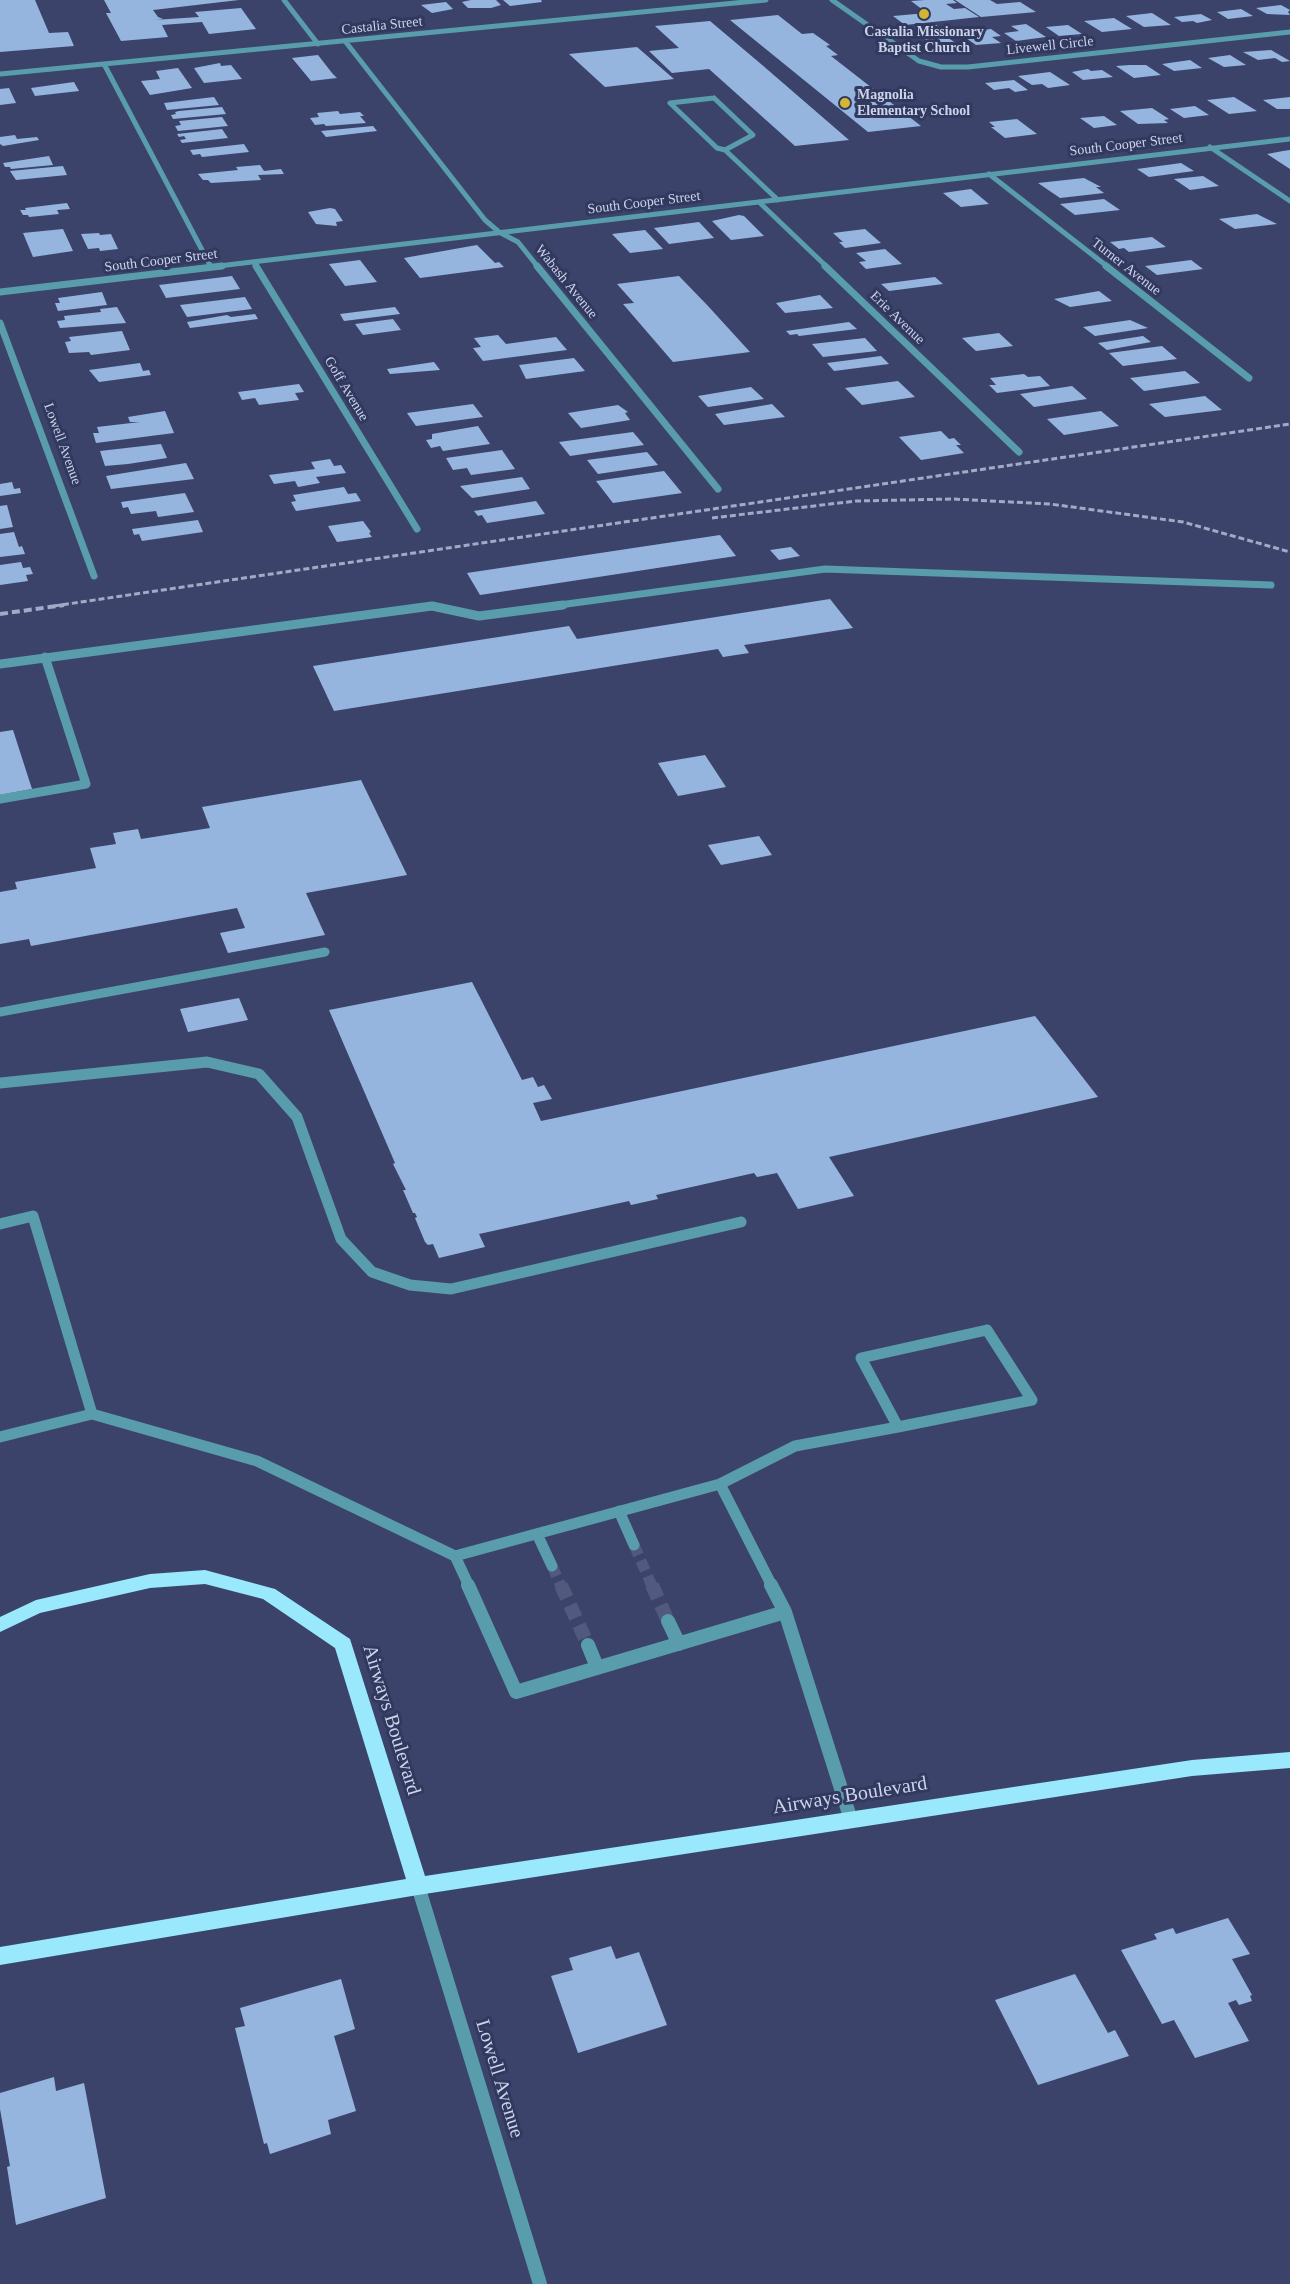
<!DOCTYPE html>
<html>
<head>
<meta charset="utf-8">
<style>
  body { margin:0 }
  canvas { display:block; background:#3b436b }
</style>
</head>
<body>
<canvas width="1290" height="2284"></canvas>
<script>
const g = document.querySelector('canvas').getContext('2d');
g.lineJoin = 'round';
function paint(path, color) { g.fillStyle = color; g.fill(path, 'evenodd'); }
const shape = rows => new Path2D(rows.map(r => 'M' + r).join(''));
function trace(path, color, width, dash) { g.strokeStyle = color; g.lineWidth = width; g.lineCap = dash ? 'butt' : 'round'; g.setLineDash(dash || []); g.stroke(path); }
function write(font, color, halo, rows, align = 'center') {
  g.font = font + ' "Times New Roman",serif'; g.lineWidth = 6; g.setLineDash([]); g.textBaseline = 'middle'; g.strokeStyle = halo; g.fillStyle = color; for (const [text, x, y, turn = 0] of rows) {
    g.save(); g.translate(x, y); g.rotate((+turn || 0) * Math.PI / 180); g.textAlign = isNaN(turn) ? turn : align; if (halo) g.strokeText(text, 0, 0); g.fillText(text, 0, 0); g.restore();
  }
}
paint(shape([
  [0,0,35,0,49,33,68,32,74,46,0,52],
  [104,0,239,0,153,10,158,17,163,19,154,20,199,17,195,12,241,8,256,29,209,34,202,22,162,25,168,37,121,41,106,13,111,13],
  [471,0,496,0,501,5,491,8,468,8,462,2],
  [503,0,541,0,542,2,510,6],
  [925,0,953,0,957,3,946,4,954,9,965,8,979,17,905,25,893,16,927,13,911,1],
  [955,0,990,0,997,4,1020,2,1036,12,981,17],
  [446,2,453,9,432,13,421,5],
  [1281,5,1290,10,1288,12,1290,15,1267,14,1256,8],
  [1241,9,1253,16,1228,19,1217,12],
  [1152,13,1171,25,1144,27,1126,16],
  [1201,14,1212,20,1197,23,1193,21,1182,22,1174,17],
  [778,15,802,34,813,33,830,45,826,46,838,55,831,56,921,126,868,132,730,20],
  [1114,18,1132,29,1102,32,1084,21],
  [710,21,761,64,849,140,795,146,709,69,672,73,649,51,679,48,655,26],
  [1026,24,1046,37,1016,41,1004,33,1019,31,1011,26],
  [936,25,944,30,938,31,960,46,938,48,925,39,918,39,911,34,921,33,913,27],
  [1068,25,1082,34,1059,36,1046,27],
  [991,29,1001,36,992,37,1001,43,976,45,959,33],
  [637,47,674,79,605,87,569,54],
  [1271,50,1290,61,1282,62,1275,58,1258,60,1243,52],
  [318,55,332,73,337,78,311,81,292,58],
  [1230,55,1246,65,1224,67,1208,58],
  [1190,60,1202,68,1174,71,1162,64],
  [220,63,221,66,231,65,242,79,204,83,194,68],
  [1130,65,1146,65,1161,75,1134,78,1116,66],
  [178,68,192,88,150,95,141,81,160,79,156,71],
  [1088,69,1091,71,1102,70,1113,77,1083,80,1072,72],
  [1050,72,1070,85,1048,88,1042,84,1032,85,1018,76],
  [1014,80,1028,90,1015,92,1009,88,994,90,985,83],
  [74,82,79,91,35,96,31,88],
  [9,88,16,103,0,105,0,89],
  [214,97,219,105,167,110,164,103],
  [1234,97,1257,111,1229,114,1207,100],
  [1290,97,1290,109,1277,109,1263,100],
  [1195,106,1209,115,1184,118,1170,109],
  [222,107,226,114,173,119,171,115,176,114,175,112,179,111],
  [1152,108,1169,119,1164,120,1168,123,1138,124,1120,111],
  [338,111,340,114,360,112,364,116,360,116,366,123,326,126,324,124,315,125,310,118,319,117,317,113],
  [1104,116,1117,125,1094,128,1080,118],
  [222,117,228,126,178,131,175,126,181,125,179,121],
  [1017,119,1037,134,1005,138,991,127,995,127,989,122],
  [373,126,377,131,326,137,321,131],
  [222,129,228,138,182,143,180,140,186,139,184,136,179,137,177,134],
  [15,135,17,139,37,137,39,140,3,146,0,144,0,137],
  [244,144,249,152,202,157,200,154,193,155,190,150],
  [1290,150,1290,169,1267,154,1283,151],
  [49,156,53,165,11,169,10,167,5,167,3,163],
  [1181,163,1194,171,1149,177,1137,169],
  [260,165,264,171,281,169,284,174,258,175,261,180,211,183,208,180,203,180,198,174,238,170,236,167],
  [63,166,67,175,16,180,10,171],
  [1203,176,1219,186,1190,190,1174,179],
  [1084,178,1101,187,1096,187,1104,193,1060,198,1038,183],
  [971,189,989,204,961,207,943,193],
  [1104,199,1120,210,1075,215,1060,204],
  [67,203,70,209,57,210,59,214,29,217,28,215,23,215,20,210,26,210,25,208],
  [330,208,335,209,343,221,336,222,337,226,316,224,308,212],
  [1257,214,1277,224,1235,229,1219,219],
  [739,215,744,216,764,236,731,240,712,221],
  [699,222,714,238,669,244,654,228],
  [63,229,73,251,33,257,23,233],
  [865,229,881,243,845,248,839,242,843,242,833,233],
  [645,230,663,249,630,253,612,234],
  [99,233,100,235,111,234,118,249,100,251,99,248,88,249,81,234],
  [1152,237,1166,247,1129,252,1124,248,1119,249,1110,242],
  [477,245,495,263,499,262,504,267,420,278,404,258],
  [885,249,902,264,866,269,859,262,866,261,856,253],
  [360,260,377,282,345,286,329,264],
  [1191,260,1203,269,1157,275,1145,266],
  [232,276,240,289,166,298,159,285],
  [679,276,708,306,750,352,673,362,623,304,634,303,617,284],
  [935,277,943,284,889,291,881,284],
  [1099,291,1112,301,1070,307,1054,299],
  [102,292,107,305,58,311,55,303,60,303,58,298],
  [820,295,833,308,785,313,776,303],
  [245,297,252,309,187,317,180,305],
  [117,307,126,323,60,328,57,321,65,320,64,316,101,312,100,309],
  [395,307,400,314,344,321,340,314],
  [255,314,258,319,190,328,187,322,227,315,231,317],
  [393,319,401,330,363,335,355,324],
  [1130,320,1148,328,1095,336,1083,327],
  [849,322,857,329,799,336,797,334,790,335,786,331],
  [122,331,130,350,91,355,89,352,69,353,65,342,71,341,69,337],
  [999,333,1013,346,976,351,962,338],
  [498,335,506,344,556,337,567,350,483,361,473,348,481,347,474,338],
  [1143,336,1151,342,1107,350,1098,343],
  [865,338,877,351,823,357,812,344],
  [1162,346,1177,359,1123,366,1109,353],
  [881,356,889,364,834,371,827,363],
  [574,358,585,371,526,379,519,365],
  [434,362,440,370,390,374,387,369],
  [140,363,143,371,149,370,151,375,99,382,89,370],
  [1185,371,1200,383,1144,391,1130,378],
  [1024,374,1028,377,1040,376,1050,386,997,393,989,385,996,385,990,378],
  [898,381,915,397,862,405,845,388],
  [299,384,304,392,295,393,299,400,259,405,255,398,242,400,238,392],
  [1072,386,1087,399,1034,407,1020,394],
  [751,387,764,399,708,407,698,396],
  [1205,396,1222,410,1165,417,1149,404],
  [473,404,483,417,416,426,407,413],
  [772,404,785,417,724,425,715,414],
  [618,405,628,412,625,413,630,420,581,428,568,413],
  [165,411,174,433,96,443,93,433,99,433,97,427,140,422,130,422,128,417],
  [1101,411,1119,426,1064,435,1047,419],
  [478,426,490,444,443,451,440,446,431,448,426,440,432,439,432,434],
  [941,431,949,439,954,438,961,445,956,445,964,453,921,460,899,437],
  [633,432,644,445,570,456,559,442],
  [161,444,167,458,128,464,105,466,100,451],
  [502,450,515,469,471,475,467,468,453,470,446,458],
  [647,452,658,465,598,474,587,460],
  [330,459,334,466,341,465,346,473,316,477,320,483,298,487,295,481,274,484,269,475,315,469,311,462],
  [186,463,194,479,111,489,106,476],
  [664,471,682,493,613,503,596,481],
  [522,477,530,489,472,498,460,486],
  [12,482,14,489,20,488,21,493,0,496,0,484],
  [344,487,348,494,356,493,361,501,296,511,291,502,296,501,293,495],
  [185,493,194,512,158,517,156,511,131,514,128,507,123,508,121,502],
  [536,501,545,514,487,523,482,515,478,516,474,511],
  [7,505,13,527,0,529,0,506],
  [198,520,203,532,142,541,139,534,134,535,132,529],
  [363,521,371,532,369,533,372,537,337,542,328,526],
  [14,532,19,547,22,546,25,554,0,557,0,534],
  [720,535,736,556,480,595,467,573],
  [791,547,800,556,779,560,770,550],
  [21,562,23,568,30,567,33,574,26,575,28,581,0,585,0,565],
  [830,599,853,628,744,645,749,653,723,657,718,649,334,711,313,666,569,626,577,639],
  [13,730,32,789,0,795,0,732],
  [705,755,726,787,678,796,658,763],
  [361,780,407,875,306,893,325,935,228,953,220,933,245,928,237,908,31,946,29,939,0,944,0,892,17,889,15,882,96,868,90,848,116,844,113,833,138,829,141,839,210,828,202,807],
  [759,836,772,855,721,865,708,845],
  [472,982,522,1080,533,1077,538,1087,544,1085,552,1099,533,1103,541,1121,1035,1016,1098,1097,829,1157,854,1196,798,1209,777,1173,757,1177,754,1173,656,1195,658,1199,631,1205,629,1201,479,1234,485,1247,439,1258,433,1244,428,1245,425,1242,415,1218,417,1217,415,1213,413,1213,403,1190,406,1190,393,1164,395,1163,329,1010],
  [239,998,248,1020,188,1032,180,1009],
  [1228,1918,1250,1954,1232,1959,1252,1995,1250,1996,1252,2001,1239,2005,1236,2000,1228,2003,1249,2041,1195,2058,1174,2020,1162,2024,1121,1950,1157,1939,1154,1934,1173,1928,1176,1934],
  [611,1946,616,1959,639,1952,667,2025,578,2053,551,1976,573,1970,569,1958],
  [1075,1974,1108,2033,1115,2030,1129,2056,1038,2085,995,2000],
  [341,1979,355,2029,334,2036,356,2111,328,2120,331,2134,270,2154,267,2143,264,2144,235,2028,245,2026,240,2008],
  [54,2077,56,2091,84,2083,106,2198,16,2225,7,2167,10,2166,0,2109,0,2093]
]), '#96b5de');
trace(shape([
  [634,1545,652,1586],
  [552,1566,561,1586]
]), '#51597e', 11, [11, 6]);
trace(shape([
  [561,1585,588,1645],
  [652,1585,668,1621]
]), '#51597e', 14, [14, 8]);
trace(shape([
  [284,0,318,44],
  [832,0,919,61,941,67,968,67,1290,32],
  [345,41,485,220,499,232,518,242,538,267],
  [104,64,211,267],
  [0,74,766,0],
  [714,98,753,135,725,150,717,148,670,103,714,98],
  [1210,147,1290,201],
  [725,150,778,200],
  [989,174,1108,267],
  [759,202,827,267],
  [254,262,257,267],
  [210,267,1290,139]
]), '#599cac', 5);
trace(shape([
  [256,266,417,529],
  [537,266,718,489],
  [825,266,1019,452],
  [1106,266,1249,378],
  [0,292,222,266],
  [0,323,94,576],
  [552,606,825,569,1271,585]
]), '#599cac', 7);
trace(shape([
  [0,664,432,606,479,616,563,605],
  [0,799,86,784,45,657],
  [0,1012,325,952]
]), '#599cac', 9);
trace(shape([
  [0,1083,207,1062,259,1074,297,1117,341,1239,372,1272,410,1285,451,1289,741,1222],
  [0,1224,33,1216,92,1414,0,1437],
  [987,1330,1032,1400,898,1427,861,1358,987,1330],
  [92,1414,257,1461,455,1556],
  [720,1484,795,1446,898,1427],
  [619,1511,634,1545],
  [537,1534,552,1566],
  [469,1586,455,1556,720,1484,772,1586]
]), '#599cac', 11);
trace(shape([
  [468,1585,516,1692,785,1612],
  [771,1585,785,1612],
  [785,1612,851,1820],
  [668,1621,679,1644],
  [588,1645,597,1667],
  [418,1886,540,2284]
]), '#599cac', 14);
paint(shape([
  [205,1570,275,1589,350,1639,425,1876,1192,1760,1290,1752,1290,1768,1192,1776,418,1895,0,1965,0,1947,406,1879,335,1648,263,1599,205,1584,150,1588,40,1613,0,1632,0,1617,36,1600,150,1574,205,1570]
]), '#99e8fb');
trace(shape([
  [712,518,856,501,952,499,1050,504,1183,522,1290,552],
  [54,606,1290,424]
]), '#a3a9c6', 3, [6, 3]);
trace(shape([
  [0,614,64,605]
]), '#a3a9c6', 4, [8, 4]);
for (const [x, y, r, color] of [
  [924,14,6,"#d5b534"],
  [845,103,6,"#d5b534"]
]) { const dot = new Path2D(); dot.arc(x, y, r, 0, 2 * Math.PI); g.fillStyle = color; g.fill(dot); trace(dot, '#31395f', 2); }
write('14px', '#cdd3eb', '#31395f', [
  ["Castalia Street",382,26,-6],
  ["Livewell Circle",1050,46,-6],
  ["South Cooper Street",1126,145,-7],
  ["South Cooper Street",644,203,-7],
  ["South Cooper Street",161,261,-7],
  ["Turner Avenue",1126,267,38],
  ["Wabash Avenue",566,282,51],
  ["Erie Avenue",897,318,44],
  ["Goff Avenue",346,389,59],
  ["Lowell Avenue",62,444,70]
]);
write('bold 14px', '#cdd3eb', '#31395f', [
  ["Castalia Missionary",924,32],
  ["Baptist Church",924,48],
  ["Magnolia",857,95,"left"],
  ["Elementary School",857,111,"left"]
]);
write('20px', '#cdd3eb', '#31395f', [
  ["Airways Boulevard",391,1720,73],
  ["Airways Boulevard",850,1796,-9],
  ["Lowell Avenue",499,2079,73]
]);
</script>
</body>
</html>
